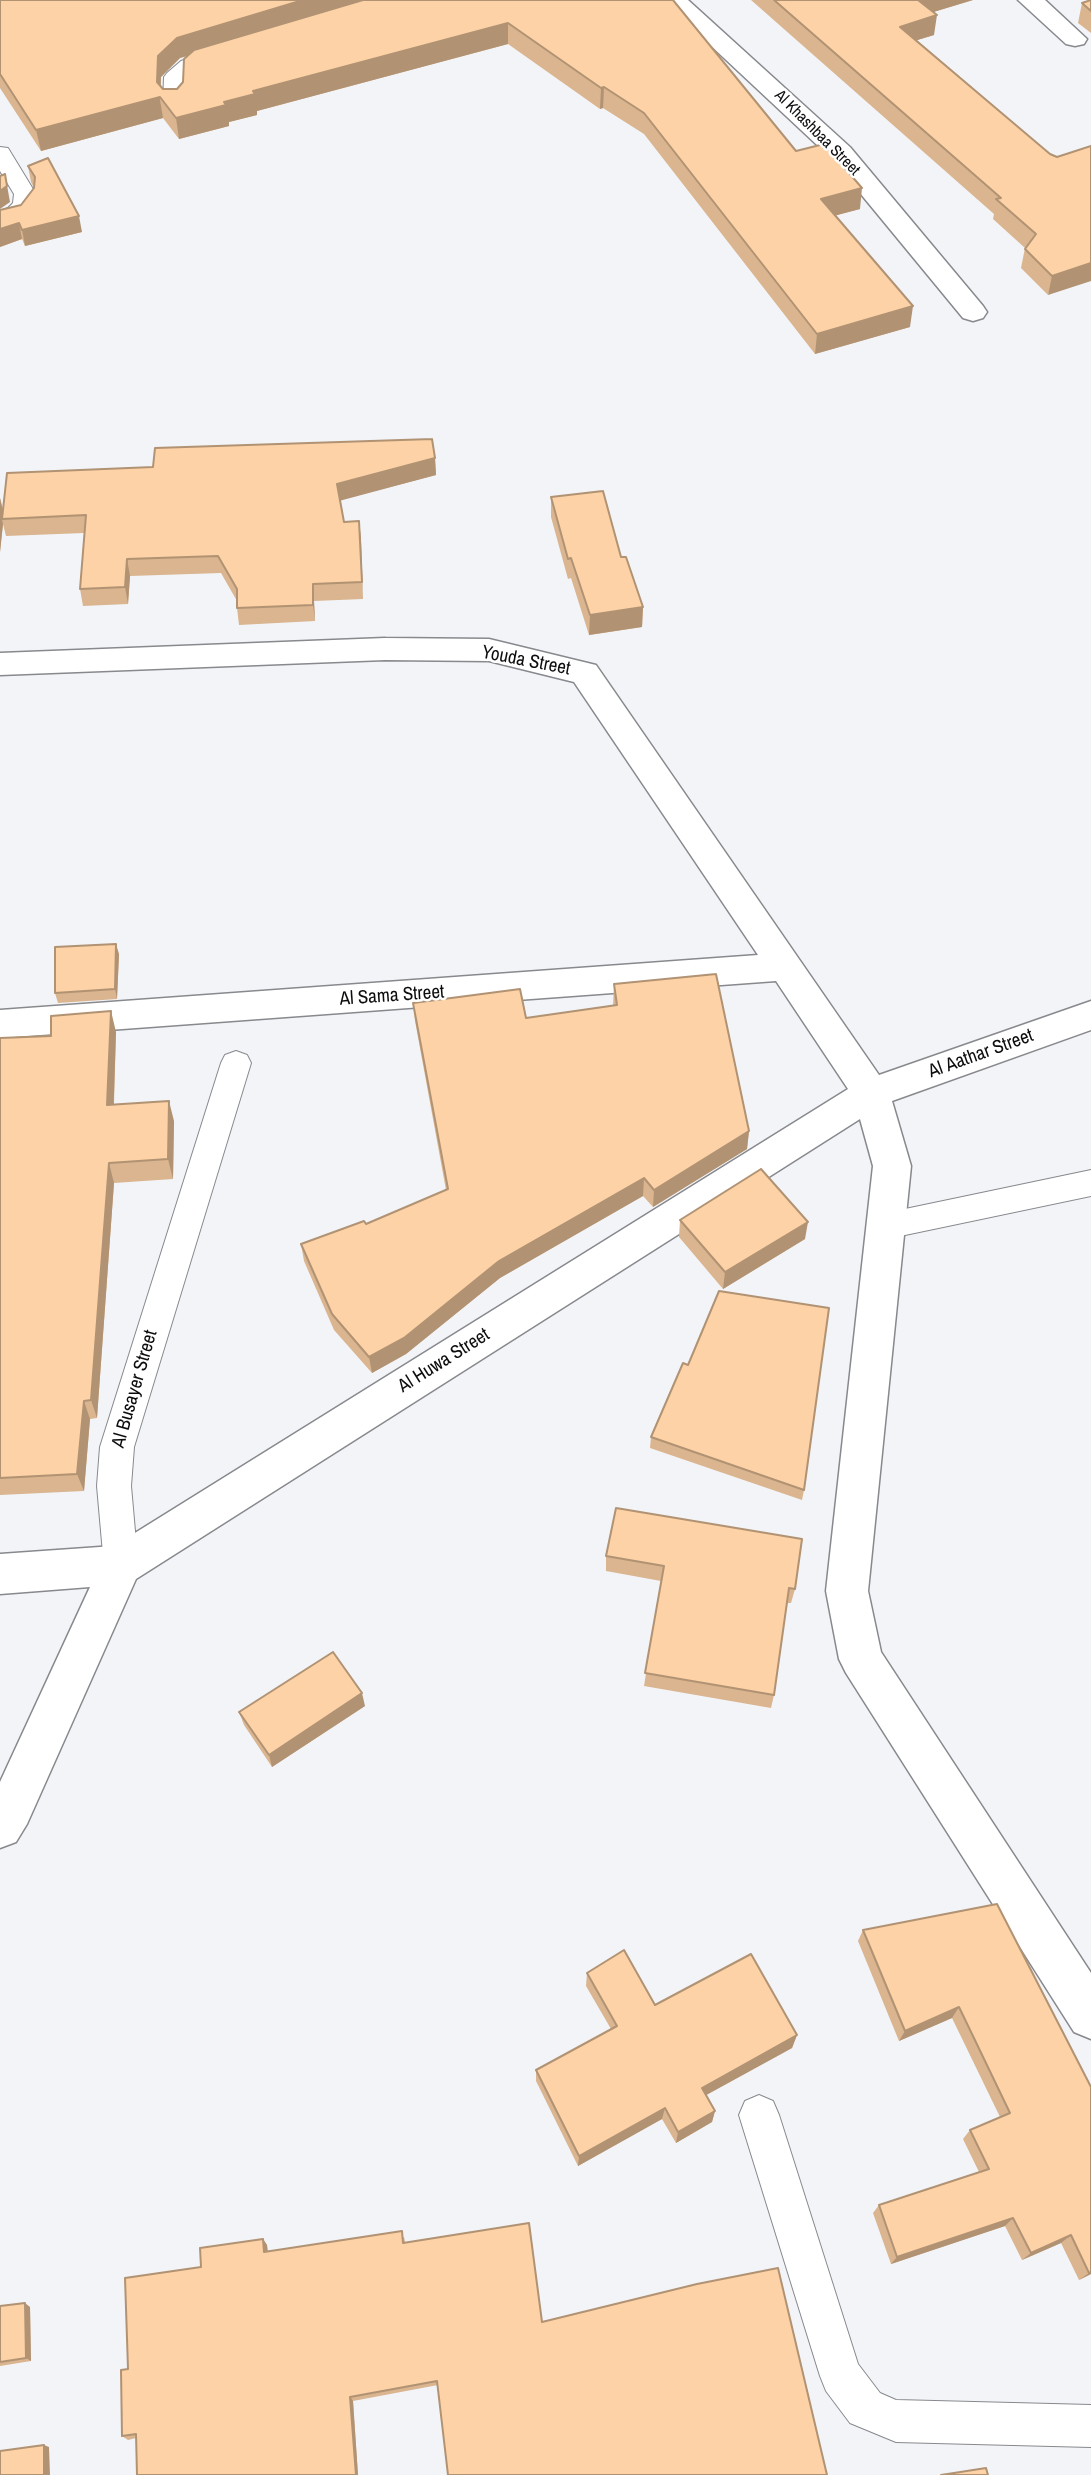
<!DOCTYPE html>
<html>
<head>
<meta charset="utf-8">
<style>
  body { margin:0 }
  canvas { display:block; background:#f2f4f8 }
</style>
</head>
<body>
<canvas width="1091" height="2475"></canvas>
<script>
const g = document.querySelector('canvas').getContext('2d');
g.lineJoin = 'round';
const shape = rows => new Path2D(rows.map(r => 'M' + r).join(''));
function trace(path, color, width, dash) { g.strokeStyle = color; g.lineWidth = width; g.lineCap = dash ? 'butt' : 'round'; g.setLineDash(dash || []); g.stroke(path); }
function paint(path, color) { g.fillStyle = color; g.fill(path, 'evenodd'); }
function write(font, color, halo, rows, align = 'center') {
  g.font = font + ' "Archivo Narrow",sans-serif'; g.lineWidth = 5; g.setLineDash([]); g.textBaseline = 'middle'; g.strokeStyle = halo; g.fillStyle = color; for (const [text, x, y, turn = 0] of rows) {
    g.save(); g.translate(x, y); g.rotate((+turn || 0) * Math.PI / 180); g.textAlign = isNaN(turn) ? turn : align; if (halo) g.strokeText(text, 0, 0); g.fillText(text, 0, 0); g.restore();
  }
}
const service = shape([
  [221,47,228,49,231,53,228,57,195,69,184,79,183,103,180,107,166,107,163,103,164,77,167,73,181,61,221,47],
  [0,147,8,148,36,194,35,204,24,218,0,225,0,211,8,208,13,203,14,194,0,171,0,147],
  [236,1051,247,1055,251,1063,134,1447,131,1486,138,1565,133,1576,121,1581,109,1576,104,1565,97,1486,100,1447,221,1063,225,1055,236,1051],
  [1091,1170,1091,1196,886,1239,875,1235,870,1226,875,1217,886,1213,1091,1170],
  [759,2095,773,2101,779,2115,858,2364,880,2393,896,2400,1091,2405,1091,2447,896,2442,850,2423,826,2391,820,2376,739,2115,745,2101,759,2095]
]);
const minor = shape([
  [662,0,688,0,850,147,983,306,987,312,983,318,973,321,963,318,832,159,662,0],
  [1018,0,1045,0,1087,39,1084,44,1075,46,1066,44,1018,0],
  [385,638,489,639,596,665,879,1075,1091,1001,1091,1030,892,1101,911,1166,868,1591,881,1652,1091,1973,1091,2039,1074,2032,846,1673,839,1659,826,1591,873,1166,860,1119,136,1579,27,1824,16,1842,0,1848,0,1782,90,1587,0,1594,0,1554,114,1546,848,1089,776,981,0,1038,0,1010,758,955,574,682,489,661,385,660,0,675,0,653,385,638]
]);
trace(service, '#87898d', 2);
trace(minor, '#87898d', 3);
paint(service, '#fff');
paint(minor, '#fff');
paint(shape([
  [0,0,673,0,796,151,860,209,836,215,910,327,815,354,644,134,603,108,600,109,508,44,257,111,257,115,229,122,229,126,179,139,163,118,41,151,0,88],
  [187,56,183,82,177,89,163,89,161,86,161,77,180,58],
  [751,0,973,0,933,12,934,35,917,40,1050,154,1057,157,1091,146,1048,295,1021,268,1025,248,993,219,994,214],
  [1091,0,1091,33,1078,23,1082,3],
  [28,166,82,232,25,246,22,239,0,247,21,205,34,188,31,182],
  [435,458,436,475,340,500,344,522,359,521,363,599,314,601,315,621,239,625,237,608,237,601,221,573,130,576,128,604,83,606,80,589,84,533,6,536,3,524,0,552,0,498,3,510],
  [551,497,621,557,643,607,642,627,589,635,571,578,568,579,551,517],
  [119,954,117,999,58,1003,55,993],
  [614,984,749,1131,747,1149,653,1207,643,1196,500,1278,406,1354,372,1373,334,1330,304,1261,301,1244,366,1224,446,1190,415,1021,413,1003,526,1018,613,1006],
  [116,1032,114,1104,174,1121,173,1179,114,1183,97,1418,90,1419,84,1491,0,1495,0,1038],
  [680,1220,805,1239,723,1289,679,1237],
  [651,1437,804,1490,802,1500,650,1448],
  [606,1556,795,1589,791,1603,787,1603,774,1695,771,1708,644,1686,661,1581,606,1571],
  [365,1706,272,1767,244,1725,239,1712],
  [863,1930,1091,2087,1091,2274,1079,2280,1061,2243,1022,2260,1005,2226,891,2264,873,2213,879,2205,979,2172,963,2139,970,2130,1000,2117,952,2018,899,2041,858,1941],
  [587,1973,655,2005,797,2035,792,2048,706,2095,715,2111,712,2122,676,2143,662,2119,578,2166,536,2081,536,2070,611,2029,586,1986],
  [404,2237,438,2385,353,2401,358,2475,137,2475,136,2438,128,2440,122,2436,128,2369,201,2267,263,2239,267,2245,268,2251],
  [0,2306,30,2307,31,2361,0,2366]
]), '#dab58f');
paint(shape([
  [303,0,374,0,180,58,161,77,160,100,163,118,41,151,36,130,157,82,158,56,177,38],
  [916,0,973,0,914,18],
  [937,15,934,35,898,46,900,27],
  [508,23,508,44,257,111,257,115,229,122,229,126,179,139,176,118,253,91],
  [604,87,603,108,600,109,601,88],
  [5,174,10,202,0,209,0,191],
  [862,188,860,209,819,220,821,199],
  [79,216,82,232,25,246,22,230],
  [19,223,22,239,0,247,0,229],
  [1091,263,1091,281,1048,295,1052,276],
  [913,306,910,327,815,354,817,334],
  [435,458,436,475,339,501,337,484],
  [0,498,4,515,2,519,3,524,0,552],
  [359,521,361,538,363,599,362,582],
  [127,559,130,576,128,604,125,587],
  [313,584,314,601,315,621,313,605],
  [643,607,642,627,589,635,590,615],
  [116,944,119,954,117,999,115,989],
  [111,1011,116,1032,113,1125,107,1105],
  [169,1101,174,1121,173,1179,168,1159],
  [749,1131,747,1149,653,1207,654,1190],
  [109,1163,114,1183,97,1418,91,1400],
  [644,1178,643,1196,500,1278,406,1354,372,1373,369,1357,499,1261],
  [808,1222,805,1239,723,1289,725,1272],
  [84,1401,90,1419,84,1491,77,1474],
  [362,1693,365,1706,272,1767,269,1755],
  [959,2007,952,2018,899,2041,905,2031],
  [797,2035,792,2048,699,2099,702,2088],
  [665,2108,662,2119,578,2166,579,2156],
  [715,2111,712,2122,676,2143,678,2132],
  [1013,2218,1005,2226,891,2264,897,2257],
  [1071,2235,1061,2243,1022,2260,1031,2253],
  [263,2239,267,2245,268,2257,264,2252],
  [1091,2272,1091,2274,1079,2280,1089,2273],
  [25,2303,30,2307,31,2361,26,2358],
  [350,2397,353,2401,358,2475,356,2475],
  [44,2445,49,2447,50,2475,44,2475]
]), '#b19374');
const building = shape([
  [0,0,303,0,177,38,158,56,157,82,163,89,177,89,183,82,184,59,194,50,363,0,673,0,796,151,824,144,862,188,821,199,913,306,817,334,644,113,604,87,601,88,508,23,253,91,255,94,224,102,226,105,176,118,160,97,36,130,0,74,0,0],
  [774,0,918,0,937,15,900,27,1050,154,1057,157,1091,146,1091,263,1052,276,1025,249,1036,234,996,199,1001,198,774,0],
  [1091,0,1091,11,1082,3,1091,0],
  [48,158,79,216,22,230,19,223,0,229,0,210,21,205,34,188,35,177,28,166,48,158],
  [5,174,7,186,0,191,0,176,5,174],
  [432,439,435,458,337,484,344,522,359,521,362,582,313,584,313,605,237,608,237,589,218,556,127,559,125,587,80,589,86,515,2,519,7,473,153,467,155,448,432,439],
  [603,491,621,557,626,557,643,607,590,615,571,558,568,559,551,497,603,491],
  [116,944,115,989,55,993,55,947,116,944],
  [716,974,749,1131,654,1190,644,1178,499,1261,404,1338,369,1357,332,1314,301,1244,364,1221,366,1224,448,1189,413,1003,520,989,526,1018,617,1005,614,984,716,974],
  [111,1011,107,1105,169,1101,168,1159,109,1163,91,1400,84,1401,77,1474,0,1478,0,1038,51,1036,51,1016,111,1011],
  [761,1169,808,1222,725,1272,680,1220,761,1169],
  [719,1291,829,1308,804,1490,651,1437,683,1363,688,1365,719,1291],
  [616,1508,802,1539,795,1589,789,1588,774,1695,645,1673,664,1566,606,1556,616,1508],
  [333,1652,362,1693,269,1755,239,1712,333,1652],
  [997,1904,1091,2087,1091,2272,1089,2273,1071,2235,1031,2253,1013,2218,897,2257,879,2205,989,2169,970,2130,1010,2113,959,2007,905,2031,863,1930,997,1904],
  [624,1950,655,2005,751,1954,797,2035,702,2088,715,2111,678,2132,665,2108,579,2156,536,2070,617,2026,587,1973,624,1950],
  [529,2223,542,2322,697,2284,778,2268,827,2475,448,2475,437,2381,350,2397,356,2475,137,2475,136,2434,122,2436,121,2370,128,2369,125,2278,201,2267,200,2248,263,2239,264,2252,402,2231,403,2243,529,2223],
  [25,2303,26,2358,0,2362,0,2306,25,2303],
  [44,2445,44,2475,0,2475,0,2451,44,2445],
  [986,2468,988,2475,941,2475,986,2468]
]);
paint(building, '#fdd2a6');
trace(building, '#b19374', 2);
write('16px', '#0c0d0e', '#fff', [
  ["Al Khashbaa Street",817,133,45]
]);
write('19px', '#0c0d0e', '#fff', [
  ["Youda Street",526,661,11],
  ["Al Sama Street",392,996,-4],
  ["Al Aathar Street",981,1054,-20],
  ["Al Huwa Street",444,1361,-32],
  ["Al Busayer Street",135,1389,-74]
]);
</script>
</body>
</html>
